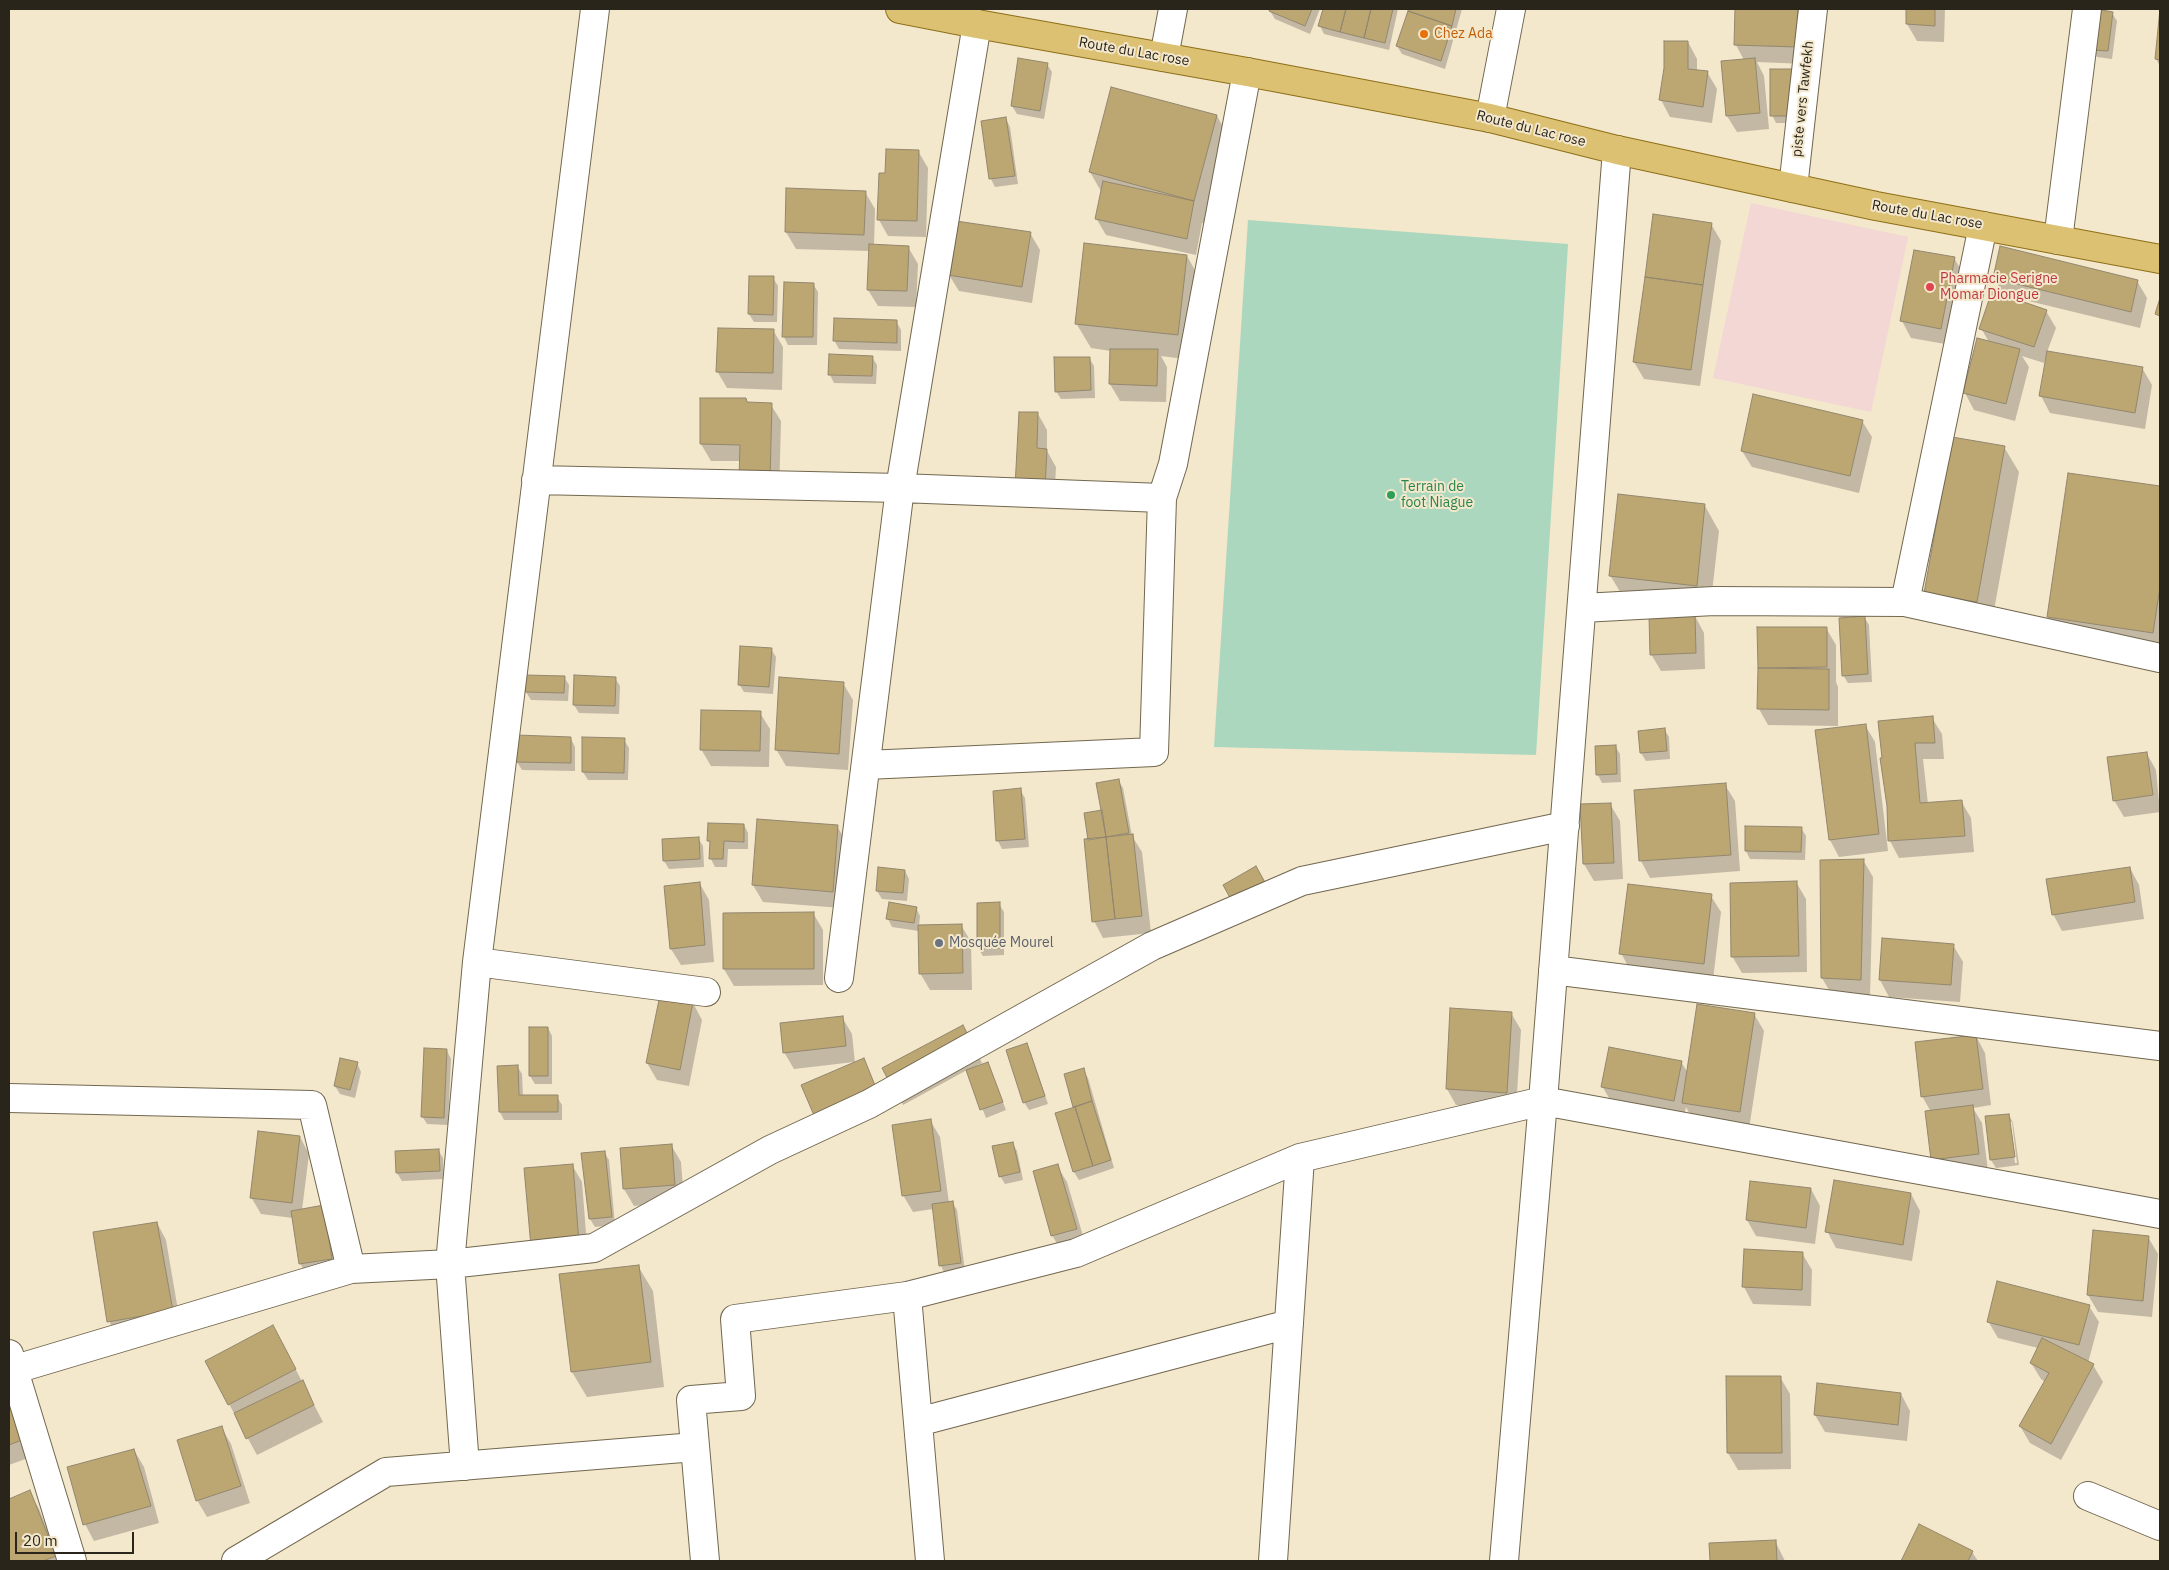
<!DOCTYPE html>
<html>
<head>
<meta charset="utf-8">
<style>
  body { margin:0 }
  #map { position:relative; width:2169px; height:1570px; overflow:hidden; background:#f3e7cc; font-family:"IBM Plex Sans",sans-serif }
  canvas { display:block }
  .frame { position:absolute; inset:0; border:10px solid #29251b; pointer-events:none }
  .scale { position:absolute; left:15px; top:1532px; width:119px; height:22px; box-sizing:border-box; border:2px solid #29251b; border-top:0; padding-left:6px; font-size:15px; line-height:18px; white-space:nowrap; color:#29251b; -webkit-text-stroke:4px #f3e7cc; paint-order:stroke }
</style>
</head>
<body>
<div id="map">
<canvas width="2169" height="1570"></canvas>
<div class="frame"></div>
<div class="scale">20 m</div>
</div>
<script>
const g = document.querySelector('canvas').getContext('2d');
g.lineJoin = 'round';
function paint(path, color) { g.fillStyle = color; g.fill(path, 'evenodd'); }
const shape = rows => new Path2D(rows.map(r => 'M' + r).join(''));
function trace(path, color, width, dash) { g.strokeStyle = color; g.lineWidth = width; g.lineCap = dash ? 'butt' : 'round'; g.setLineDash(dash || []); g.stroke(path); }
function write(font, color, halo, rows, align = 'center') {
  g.font = font + ' "IBM Plex Sans",sans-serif'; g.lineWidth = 4; g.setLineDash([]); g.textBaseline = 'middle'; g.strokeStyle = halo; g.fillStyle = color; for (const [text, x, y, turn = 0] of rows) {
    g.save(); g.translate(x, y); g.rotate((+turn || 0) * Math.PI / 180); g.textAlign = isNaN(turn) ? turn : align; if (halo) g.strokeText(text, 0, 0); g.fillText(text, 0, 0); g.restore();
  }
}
paint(shape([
  [1751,203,1908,237,1871,412,1713,378]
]), '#f2d7d4');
paint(shape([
  [1248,220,1568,244,1536,755,1214,747]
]), '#aad7be');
paint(shape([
  [1271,9,1320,9,1310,34,1275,19,1270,11],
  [1324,9,1398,9,1389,50,1324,34,1320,26],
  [1410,9,1462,9,1445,69,1402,54,1397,46],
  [1737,9,1808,9,1806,64,1757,62,1764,76,1769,129,1737,132,1727,116,1744,60,1736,45],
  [1908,9,1945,9,1944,42,1917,41,1907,24],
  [2112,13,2117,21,2112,59,2097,57,2092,49],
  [2160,21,2160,66,2156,59],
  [1688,42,1697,59,1697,71,1707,72,1717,89,1712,123,1670,117,1661,100,1665,68],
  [1047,64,1052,72,1044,119,1017,114,1012,106],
  [1771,70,1796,123,1776,123,1772,115],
  [1217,116,1231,141,1208,225,1202,223,1196,255,1106,235,1096,218,1102,193,1090,172],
  [1006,119,1010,127,1018,184,995,187,991,179,982,122],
  [918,151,928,168,926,237,888,236,879,220],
  [865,192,875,209,874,245,908,247,918,264,916,307,878,306,868,290,870,251,796,249,786,232],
  [1711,224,1721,241,1700,386,1644,379,1634,362],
  [1030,233,1040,250,1032,303,959,291,949,275],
  [1187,256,1201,281,1192,360,1161,356,1167,367,1166,402,1120,401,1110,384,1111,351,1091,348,1076,323],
  [1954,258,1964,275,1951,345,1911,338,1902,321],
  [773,278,778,286,777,322,754,322,749,314],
  [1994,278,2137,281,2147,298,2140,328,2008,296,2008,298,2046,311,2056,328,2047,352,2142,368,2152,385,2145,429,2050,413,2041,396,2046,357,2044,363,2022,356,2029,367,2015,421,1974,410,1965,393,1989,342,1981,328,2005,297],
  [813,284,818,292,817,345,788,345,784,337],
  [896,321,901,330,901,351,839,349,834,340],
  [773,330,783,347,782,390,727,388,717,371],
  [872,357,877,365,876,384,834,383,830,375],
  [1089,358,1094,366,1095,398,1061,399,1056,391],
  [746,400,748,403,771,405,781,421,779,496,740,461,711,461,701,444],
  [1038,414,1047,430,1047,451,1056,467,1054,504,1026,503],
  [1862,421,1872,437,1859,493,1752,467,1742,451],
  [2004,447,2019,472,1991,627,1925,593],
  [2069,474,2160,488,2160,656,2063,641,2048,616],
  [1705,506,1719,531,1710,610,1625,600,1610,575],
  [1695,616,1704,633,1705,669,1661,671,1651,654],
  [1864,617,1869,625,1872,682,1848,683,1843,675],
  [1826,628,1836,645,1836,682,1838,687,1838,726,1768,725,1759,709,1758,629],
  [771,649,776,657,773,694,744,692,739,684],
  [564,677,569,685,568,701,531,700,526,692],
  [615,678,620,686,619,714,579,713,574,705],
  [843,683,853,700,848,770,786,766,776,749],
  [760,713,770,729,769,767,711,766,701,749],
  [1932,718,1942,734,1944,759,1923,759,1928,804,1961,801,1971,818,1974,852,1899,858,1890,841,1888,805,1881,759],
  [1865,725,1875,742,1888,851,1839,857,1830,840,1816,731],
  [1664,729,1669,737,1670,759,1646,761,1641,753,1639,732],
  [571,739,575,747,575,771,522,770,517,762],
  [624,740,629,748,628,780,588,780,583,772],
  [1615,746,1620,754,1621,782,1602,783,1598,775,1596,747],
  [2147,754,2156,770,2160,812,2124,817,2114,800],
  [1118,780,1123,788,1132,836,1142,852,1151,933,1103,938,1094,921,1103,812],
  [1725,785,1735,801,1740,871,1650,878,1641,861],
  [1020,790,1025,798,1029,847,1002,849,998,841,994,792],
  [1610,804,1620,821,1623,879,1594,881,1584,864],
  [744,825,748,833,748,849,728,849,727,867,715,867,711,859,711,845,709,841],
  [837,826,847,843,842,908,763,902,753,885],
  [1801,828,1806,836,1805,860,1750,859,1746,851],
  [698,838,703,846,704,867,669,869,664,861,663,840],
  [1863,860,1873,877,1870,997,1832,995,1822,978],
  [2130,868,2139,885,2144,919,2062,931,2053,914],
  [905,871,909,879,907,901,882,899,877,891],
  [1796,882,1806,899,1807,972,1742,973,1732,956],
  [700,884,709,900,714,962,681,965,671,949],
  [1711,896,1721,912,1713,980,1630,970,1621,953],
  [999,904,1004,912,1004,955,983,956,978,948],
  [916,908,920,916,919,926,961,925,971,942,972,990,930,990,920,973,919,931,892,927,888,919],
  [813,913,823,930,823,985,734,986,724,969],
  [1953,945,1963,962,1960,1002,1889,997,1880,980],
  [693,1003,702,1020,689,1086,657,1080,647,1063],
  [1511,1013,1521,1030,1516,1109,1456,1105,1447,1089],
  [1754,1014,1764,1031,1749,1129,1693,1120,1686,1107,1684,1117,1612,1103,1602,1086,1681,1062,1688,1073],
  [842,1017,852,1034,855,1063,863,1059,887,1110,854,1062,794,1069,784,1052],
  [530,1028,548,1028,552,1036,552,1084,535,1084,530,1076],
  [1976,1036,1985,1053,1991,1105,1973,1108,1982,1123,1988,1171,1932,1160,1931,1112,1922,1096],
  [972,1043,982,1063,974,1067,975,1068,988,1063,1006,1110,986,1118,967,1070,903,1105,894,1088],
  [1027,1045,1031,1053,1048,1104,1029,1110,1024,1102],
  [447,1051,451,1059,448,1125,427,1124,422,1116],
  [357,1063,361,1072,355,1098,340,1094,335,1086],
  [517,1066,522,1074,523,1097,557,1097,562,1105,562,1120,504,1120,500,1112,498,1067],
  [1083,1070,1088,1078,1114,1168,1079,1180,1074,1172,1056,1114,1075,1108,1074,1106],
  [2009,1115,2013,1123,2019,1165,1996,1168,1991,1160],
  [2009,1122,2012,1122,2017,1163,2015,1163],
  [930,1120,940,1137,949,1203,952,1202,957,1210,965,1271,945,1274,941,1266,933,1209,913,1212,903,1195],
  [300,1137,309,1154,302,1210,324,1206,341,1276,309,1280,300,1263,293,1218,261,1214,251,1197],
  [1012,1143,1017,1151,1023,1180,1005,1184,1000,1176],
  [671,1145,681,1162,684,1201,634,1206,624,1189,621,1149],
  [438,1150,443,1158,444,1179,402,1181,397,1173],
  [604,1152,609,1160,615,1225,595,1227,590,1219,583,1154],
  [572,1165,582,1182,588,1259,542,1264],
  [1057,1166,1067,1182,1086,1246,1062,1252,1052,1235],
  [1811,1189,1820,1206,1815,1244,1756,1236,1747,1220],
  [1911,1194,1920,1211,1912,1261,1836,1248,1827,1231],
  [157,1223,166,1240,181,1328,118,1338,109,1321],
  [2148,1237,2158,1254,2152,1317,2098,1312,2088,1295],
  [1802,1253,1812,1270,1811,1306,1753,1304,1744,1287],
  [638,1266,653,1291,664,1387,587,1397,572,1372],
  [2089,1306,2099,1322,2088,1363,2093,1365,2103,1382,2061,1460,2030,1443,2020,1426,2045,1382,2041,1379,2031,1363,2038,1348,1998,1338,1988,1321],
  [282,1343,323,1422,257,1455,229,1404],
  [1780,1377,1790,1394,1791,1469,1738,1470,1728,1453],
  [1901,1394,1910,1411,1907,1441,1825,1432,1815,1415],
  [9,1404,17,1418,31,1457,9,1465],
  [221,1427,231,1444,250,1503,207,1517,197,1500],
  [134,1450,144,1467,159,1523,94,1541,85,1524],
  [29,1492,39,1509,60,1561,9,1561,9,1500],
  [1919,1526,1972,1552,1978,1561,1903,1561],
  [1775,1541,1785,1561,1711,1561,1711,1545]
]), '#0003');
const building = shape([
  [1270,9,1312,9,1305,26,1269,11,1270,9],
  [1323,9,1346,9,1340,32,1318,26,1323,9],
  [1346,9,1371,9,1364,38,1340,32,1346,9],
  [1371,9,1393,9,1385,43,1364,38,1371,9],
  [1409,9,1456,9,1452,26,1408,11,1409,9],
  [1735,9,1798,9,1797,47,1734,45,1735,9],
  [1906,9,1935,9,1935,26,1906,24,1906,9],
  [2096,9,2113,12,2108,51,2091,50,2096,9],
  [2160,9,2160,60,2155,59,2160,9],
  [1408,11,1452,26,1441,61,1396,46,1408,11],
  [1664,41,1688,41,1688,69,1708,71,1703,107,1659,100,1664,68,1664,41],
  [1018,58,1048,63,1040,111,1011,106,1018,58],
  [1755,58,1760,113,1726,116,1721,61,1755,58],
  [1770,69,1793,69,1793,116,1770,116,1770,69],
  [1111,87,1217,115,1194,201,1089,172,1111,87],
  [1006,117,1015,176,989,179,981,121,1006,117],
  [886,149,919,150,917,221,877,220,879,173,885,173,886,149],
  [1103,181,1194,201,1187,239,1095,219,1103,181],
  [786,188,866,191,864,235,785,232,786,188],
  [1653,214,1712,223,1703,285,1645,277,1653,214],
  [956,221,1031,232,1022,287,948,275,956,221],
  [1084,243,1187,255,1178,335,1075,324,1084,243],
  [869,244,909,246,907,291,867,290,869,244],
  [2000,246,2138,280,2131,312,1993,278,2000,246],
  [1914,250,1955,257,1941,329,1900,321,1914,250],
  [749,276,774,276,773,315,748,314,749,276],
  [1645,277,1703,285,1691,370,1633,362,1645,277],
  [784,282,814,283,813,337,782,337,784,282],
  [1992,291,2047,310,2034,347,1979,329,1992,291],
  [2160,298,2160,316,2155,314,2160,298],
  [834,318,897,320,897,343,833,341,834,318],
  [718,328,774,329,773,373,716,372,718,328],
  [1977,338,2020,349,2006,404,1963,393,1977,338],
  [1110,349,1158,349,1157,386,1109,384,1110,349],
  [2047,351,2143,367,2135,413,2039,396,2047,351],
  [829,354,873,356,872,376,828,375,829,354],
  [1054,357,1090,357,1091,390,1055,392,1054,357],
  [1753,394,1863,420,1850,476,1741,451,1753,394],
  [700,398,746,398,747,402,772,403,770,480,739,479,740,445,700,444,700,398],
  [1019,412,1038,412,1037,448,1047,449,1045,488,1015,487,1019,412],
  [1952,437,2005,446,1977,602,1924,593,1952,437],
  [2068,473,2160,486,2160,587,2153,633,2047,617,2068,473],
  [1618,494,1705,504,1697,586,1609,576,1618,494],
  [1695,615,1696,653,1650,655,1649,616,1695,615],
  [1865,616,1868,674,1842,676,1839,618,1865,616],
  [1757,627,1827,627,1827,667,1758,668,1757,627],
  [740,646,772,648,769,687,738,685,740,646],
  [1758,668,1829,669,1829,710,1757,709,1758,668],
  [525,675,565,676,564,693,525,692,525,675],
  [574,675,616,677,615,706,573,705,574,675],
  [779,677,844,682,839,754,775,750,779,677],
  [701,710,761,711,760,751,700,750,701,710],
  [1933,716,1935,743,1915,743,1920,803,1962,800,1965,836,1888,841,1887,806,1880,758,1882,758,1878,721,1933,716],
  [1866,724,1879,834,1829,840,1815,730,1866,724],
  [1665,728,1667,751,1640,753,1638,731,1665,728],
  [517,735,571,737,571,763,516,762,517,735],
  [582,737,625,738,624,773,582,772,582,737],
  [1616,745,1617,774,1596,775,1595,746,1616,745],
  [2147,752,2153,795,2113,801,2107,757,2147,752],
  [1119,779,1129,833,1106,837,1096,783,1119,779],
  [1726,783,1731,855,1639,861,1634,790,1726,783],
  [1021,788,1025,839,996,841,993,791,1021,788],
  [1611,803,1614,863,1583,864,1580,804,1611,803],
  [1102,810,1106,837,1088,840,1084,813,1102,810],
  [757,819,838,825,833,892,752,885,757,819],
  [708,823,744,824,744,842,724,841,723,859,709,859,710,841,707,841,708,823],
  [1745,826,1802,827,1801,852,1745,851,1745,826],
  [1133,834,1142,916,1115,919,1106,837,1133,834],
  [699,837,700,859,663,861,662,839,699,837],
  [1106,837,1115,919,1092,922,1084,839,1106,837],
  [1864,859,1861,980,1821,978,1820,860,1864,859],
  [1256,866,1267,886,1234,905,1223,885,1256,866],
  [878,867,905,870,903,893,876,891,878,867],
  [2130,867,2135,902,2052,915,2046,879,2130,867],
  [1797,881,1799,956,1731,957,1730,883,1797,881],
  [700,882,705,945,670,949,664,886,700,882],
  [1628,884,1712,894,1704,964,1619,954,1628,884],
  [889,902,917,907,914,923,886,919,889,902],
  [1000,902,1000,948,977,948,977,903,1000,902],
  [814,912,814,969,723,969,723,913,814,912],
  [962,924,963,973,919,974,918,925,962,924],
  [1882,938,1954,944,1951,985,1879,980,1882,938],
  [660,995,693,1002,680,1070,646,1063,660,995],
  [1697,1004,1755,1013,1740,1112,1682,1103,1697,1004],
  [1450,1008,1512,1012,1507,1093,1446,1089,1450,1008],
  [843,1016,846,1046,783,1053,780,1023,843,1016],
  [963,1025,973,1045,893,1089,882,1068,963,1025],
  [529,1027,548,1027,548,1076,529,1076,529,1027],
  [1976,1035,1983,1089,1921,1097,1915,1042,1976,1035],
  [1027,1043,1045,1096,1023,1103,1006,1050,1027,1043],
  [1609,1047,1682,1061,1674,1101,1601,1087,1609,1047],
  [424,1048,447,1049,444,1118,421,1117,424,1048],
  [340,1058,358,1062,350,1090,334,1086,340,1058],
  [864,1058,878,1093,816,1120,801,1085,864,1058],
  [988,1062,1003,1102,980,1110,966,1070,988,1062],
  [518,1065,519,1095,558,1095,558,1112,499,1112,497,1066,518,1065],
  [1084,1068,1092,1101,1073,1107,1064,1074,1084,1068],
  [1092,1101,1111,1160,1093,1166,1075,1107,1092,1101],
  [1973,1105,1979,1154,1931,1160,1925,1111,1973,1105],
  [1075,1107,1093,1166,1073,1172,1055,1113,1075,1107],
  [2009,1114,2015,1157,1990,1160,1985,1116,2009,1114],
  [931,1119,941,1191,902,1196,892,1125,931,1119],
  [258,1131,300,1136,292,1203,250,1198,258,1131],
  [1013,1142,1020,1172,999,1177,992,1146,1013,1142],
  [672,1144,675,1185,623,1189,620,1148,672,1144],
  [439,1149,440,1171,396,1173,395,1151,439,1149],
  [605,1151,612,1217,589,1219,581,1153,605,1151],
  [573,1164,579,1243,531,1247,524,1168,573,1164],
  [1058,1164,1077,1229,1051,1236,1033,1171,1058,1164],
  [1834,1180,1911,1193,1903,1245,1825,1232,1834,1180],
  [1750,1181,1811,1188,1806,1228,1746,1220,1750,1181],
  [953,1201,961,1263,939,1266,932,1204,953,1201],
  [324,1205,332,1259,299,1264,291,1211,324,1205],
  [157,1222,173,1311,107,1322,93,1232,157,1222],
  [2093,1230,2149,1236,2143,1301,2087,1295,2093,1230],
  [1744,1249,1803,1252,1802,1290,1742,1287,1744,1249],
  [639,1265,651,1362,571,1372,559,1274,639,1265],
  [1997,1281,2090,1305,2079,1345,1987,1322,1997,1281],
  [273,1325,296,1369,228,1405,205,1361,273,1325],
  [2042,1338,2094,1364,2051,1444,2019,1426,2049,1373,2030,1363,2042,1338],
  [1726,1376,1781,1376,1782,1453,1727,1453,1726,1376],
  [303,1380,314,1405,246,1439,234,1413,303,1380],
  [1817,1383,1901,1393,1898,1425,1814,1415,1817,1383],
  [9,1402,22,1440,9,1445,9,1402],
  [222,1426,241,1486,196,1501,177,1440,222,1426],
  [134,1449,151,1506,83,1525,67,1467,134,1449],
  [30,1490,56,1556,43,1561,9,1561,9,1499,30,1490],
  [1919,1524,1973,1551,1968,1561,1901,1561,1919,1524],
  [1776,1540,1777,1561,1710,1561,1709,1543,1776,1540]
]);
paint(building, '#bca672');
trace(building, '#92876e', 1);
const minor = shape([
  [1164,57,1173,9],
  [1490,118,1511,9],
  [1793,188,1813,9],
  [2058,240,2087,9],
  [536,480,900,488,1162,498,1173,464,1247,72],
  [1905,602,1983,226],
  [1582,608,1714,601,1905,602,2160,658],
  [866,765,1154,752,1162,498],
  [477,962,706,992],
  [1553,970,2160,1046],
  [839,978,900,488,977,24],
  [9,1098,312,1105,351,1269],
  [907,1296,930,1561],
  [9,1354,72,1561],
  [9,1371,351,1269,450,1264,594,1248,770,1150,869,1104,1152,946,1302,881,1565,826],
  [918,1422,1289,1324],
  [465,1466,450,1264,477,962,595,9],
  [2088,1496,2160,1526],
  [236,1561,386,1472,695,1447],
  [705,1561,691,1400,741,1396,735,1319,907,1296,1076,1253,1300,1158,1543,1101,2160,1214],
  [1273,1561,1300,1158],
  [1504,1561,1543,1101,1617,150]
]);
const major = shape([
  [900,9,977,24,1247,72,1490,118,1617,150,1876,206,2160,259]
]);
trace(minor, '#72674f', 30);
trace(major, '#8e6f17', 30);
trace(minor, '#fff', 28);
trace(major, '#dcc173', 28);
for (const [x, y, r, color] of [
  [1424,34,5,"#e8710a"],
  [1930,287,5,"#e0444e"],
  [1391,495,5,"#2e9e5b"],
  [939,943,5,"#6b7280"]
]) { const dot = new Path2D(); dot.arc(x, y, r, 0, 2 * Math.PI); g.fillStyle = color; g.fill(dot); trace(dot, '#f3e7cc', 2); }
write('14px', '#c56008', '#f3e7cc', [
  ["Chez Ada",1434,34]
], 'left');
write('14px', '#29251b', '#f3e7cc', [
  ["Route du Lac rose",1134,52,10],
  ["piste vers Tawfekh",1803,99,-84],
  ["Route du Lac rose",1531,129,14],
  ["Route du Lac rose",1927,215,10]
]);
write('14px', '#be3a42', '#f3e7cc', [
  ["Pharmacie Serigne",1940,279],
  ["Momar Diongue",1940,295]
], 'left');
write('14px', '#27864d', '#f3e7cc', [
  ["Terrain de",1401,487],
  ["foot Niague",1401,503]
], 'left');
write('14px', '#5b616d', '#f3e7cc', [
  ["Mosquée Mourel",949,943]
], 'left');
</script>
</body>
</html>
